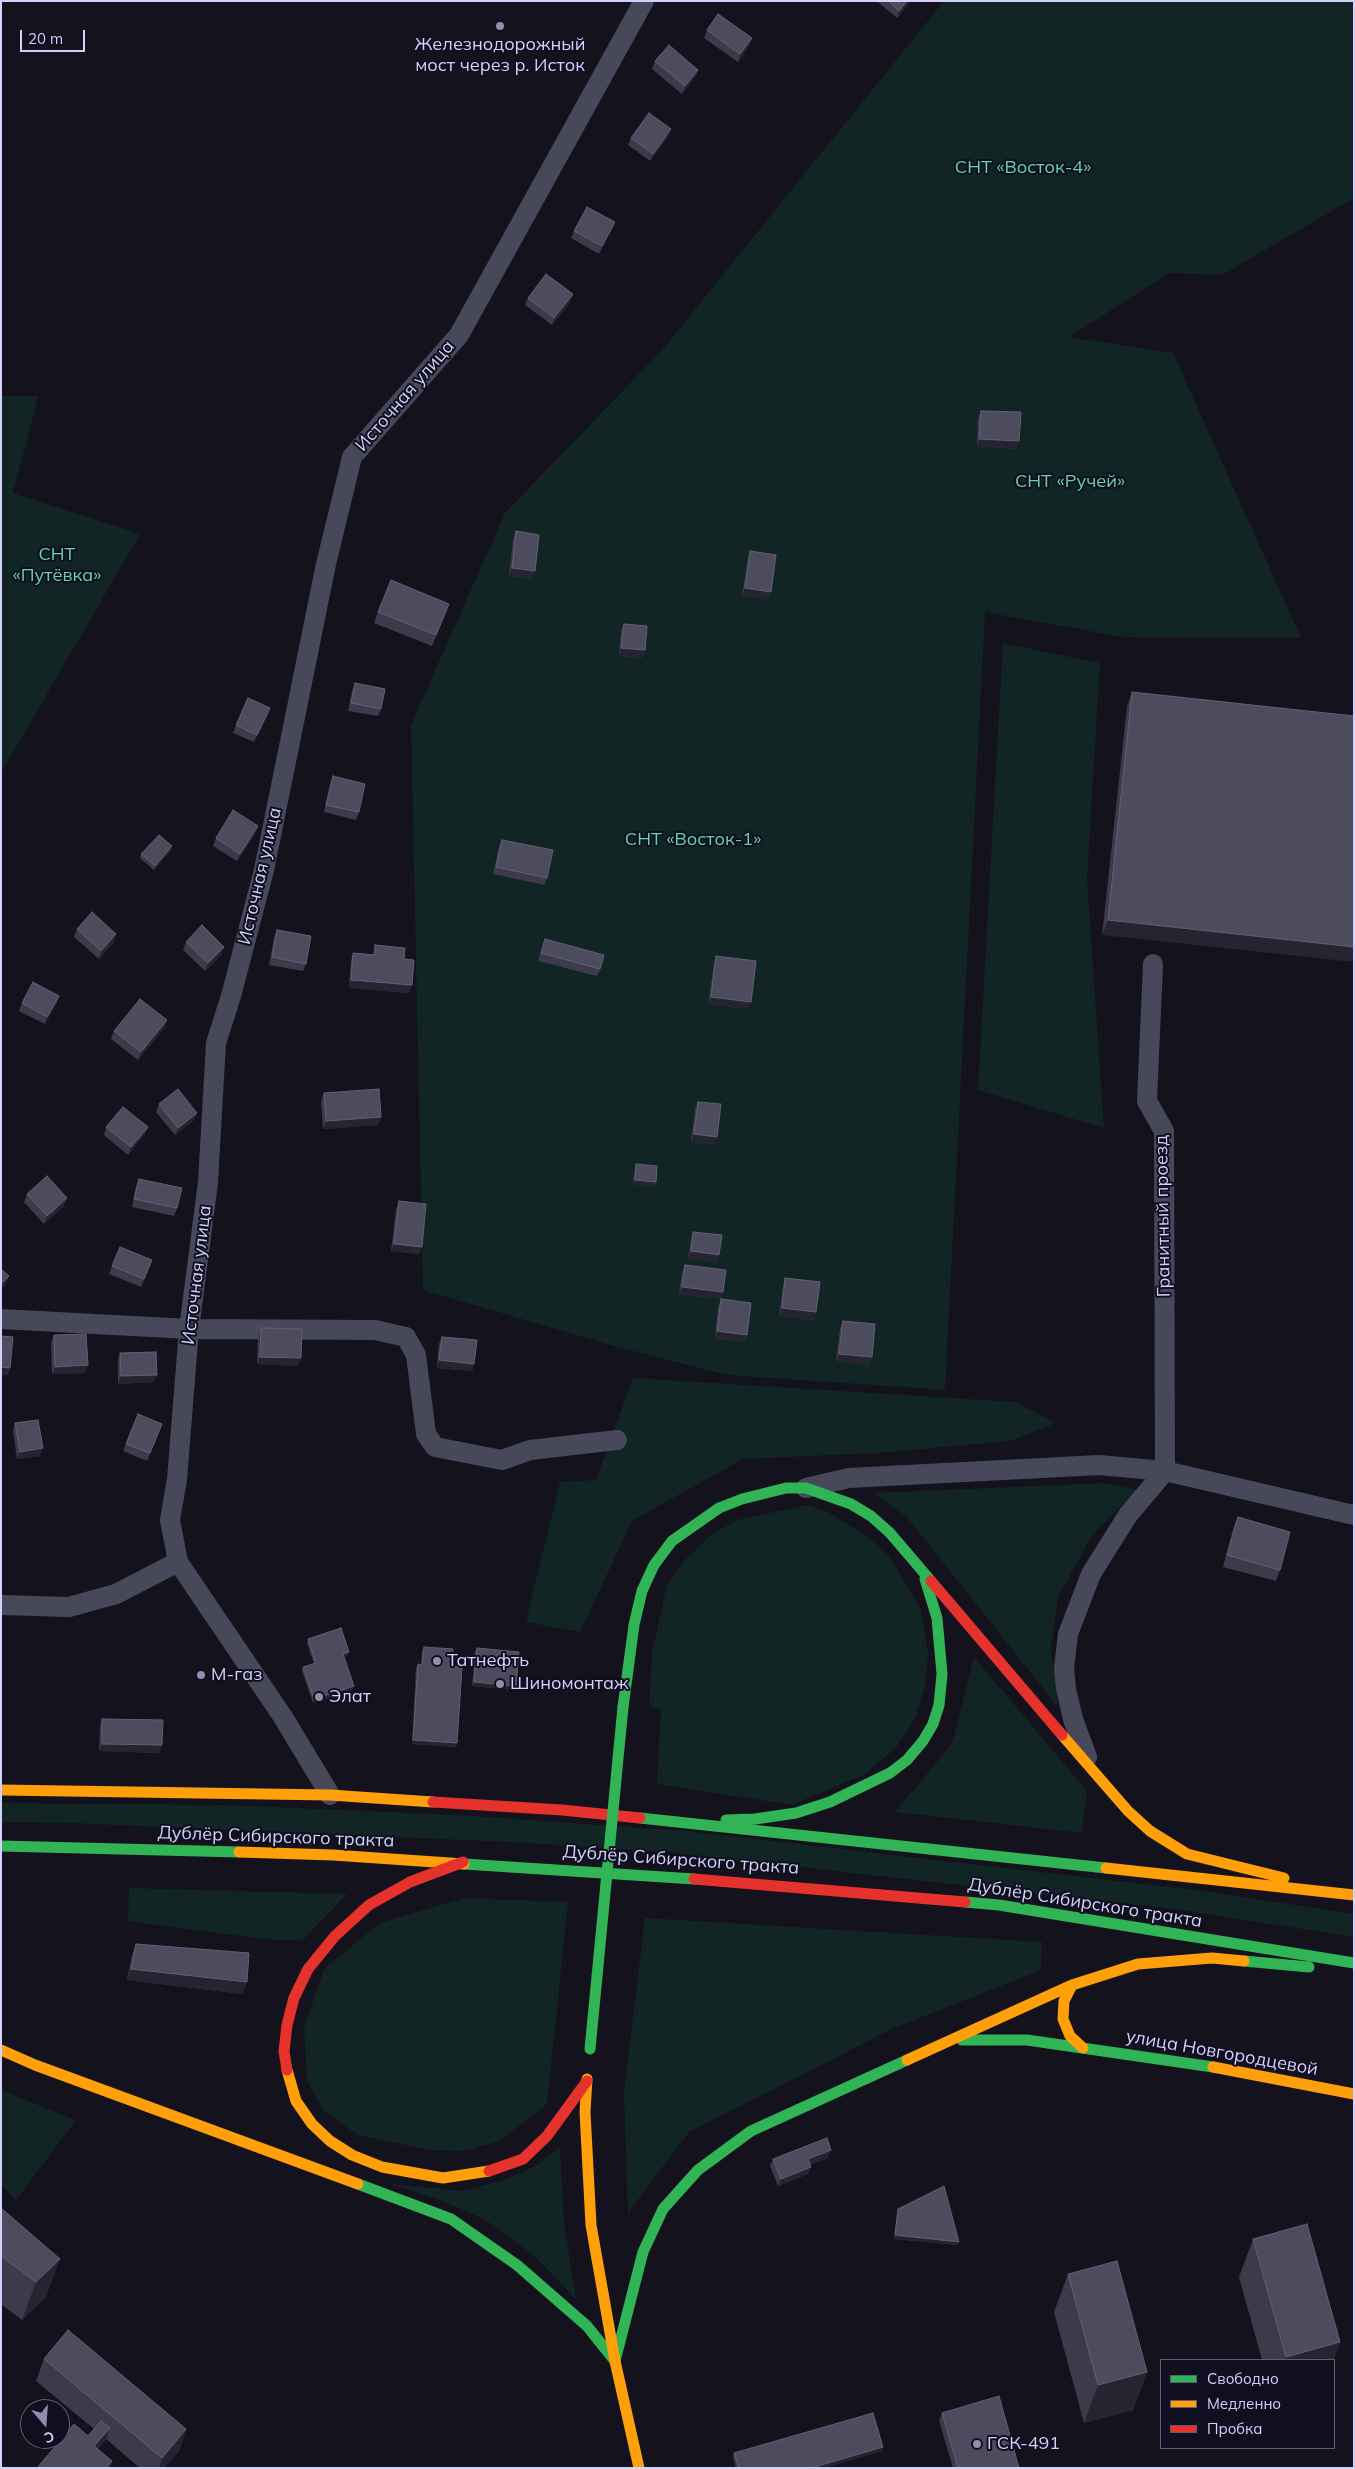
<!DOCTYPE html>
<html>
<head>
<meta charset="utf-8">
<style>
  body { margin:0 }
  #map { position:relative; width:1355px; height:2469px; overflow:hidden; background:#14121c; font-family:Mulish,sans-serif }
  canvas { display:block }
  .frame { position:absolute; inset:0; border:2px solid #d3d1fa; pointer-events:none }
  .legend { position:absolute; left:1160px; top:2359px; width:175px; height:90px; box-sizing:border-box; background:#100f1f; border:1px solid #5e5d77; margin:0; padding:6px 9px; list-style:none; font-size:15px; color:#d3d1fa }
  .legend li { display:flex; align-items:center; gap:10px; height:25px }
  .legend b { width:25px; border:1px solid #5e5d77 }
  .north { position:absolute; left:20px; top:2399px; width:50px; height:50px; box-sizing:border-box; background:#100f1f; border:1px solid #5e5d77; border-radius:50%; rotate:162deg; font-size:14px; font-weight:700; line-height:20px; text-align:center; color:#d3d1fa }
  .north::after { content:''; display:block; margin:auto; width:18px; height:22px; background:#908eac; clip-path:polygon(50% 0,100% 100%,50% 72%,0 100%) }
  .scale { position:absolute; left:20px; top:30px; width:65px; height:22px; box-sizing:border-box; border:2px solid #d3d1fa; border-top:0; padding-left:6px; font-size:15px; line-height:18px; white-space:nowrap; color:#d3d1fa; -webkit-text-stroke:4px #100f1f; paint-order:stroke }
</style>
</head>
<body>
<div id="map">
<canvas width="1355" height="2469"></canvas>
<div class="frame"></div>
<ul class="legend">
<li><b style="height:6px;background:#30b455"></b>Свободно</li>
<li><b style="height:6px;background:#ff9f0a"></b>Медленно</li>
<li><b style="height:6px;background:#e5322d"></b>Пробка</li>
</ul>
<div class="north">С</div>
<div class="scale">20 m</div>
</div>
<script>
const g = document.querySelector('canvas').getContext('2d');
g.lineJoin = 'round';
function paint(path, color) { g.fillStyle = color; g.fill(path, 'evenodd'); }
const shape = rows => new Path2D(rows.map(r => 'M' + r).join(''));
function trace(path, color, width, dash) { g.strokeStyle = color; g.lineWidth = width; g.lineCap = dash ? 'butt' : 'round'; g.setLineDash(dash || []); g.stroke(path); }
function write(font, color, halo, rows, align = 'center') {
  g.font = font + ' Mulish,sans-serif'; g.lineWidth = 4; g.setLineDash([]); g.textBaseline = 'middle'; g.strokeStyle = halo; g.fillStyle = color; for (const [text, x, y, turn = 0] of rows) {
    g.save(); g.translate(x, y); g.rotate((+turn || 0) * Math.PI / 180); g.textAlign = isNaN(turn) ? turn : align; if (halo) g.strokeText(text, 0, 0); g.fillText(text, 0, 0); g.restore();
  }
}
paint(shape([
  [944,1,1354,1,1354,198,1222,275,1169,273,1069,337,1173,353,1301,638,1122,637,985,612,945,1390,728,1375,614,1346,423,1290,411,725,505,513,663,349],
  [1,396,38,396,13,493,140,534,1,773],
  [1003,643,1100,663,1087,879,1104,1128,978,1090],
  [633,1378,1015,1402,1056,1423,1010,1441,878,1453,743,1459,632,1521,580,1632,526,1622,560,1482,596,1480],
  [1106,1483,1137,1490,1091,1537,1058,1597,1051,1648,1058,1707,906,1516,873,1493],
  [807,1505,828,1512,867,1536,891,1558,921,1610,928,1653,925,1687,915,1718,896,1748,865,1774,792,1805,657,1784,661,1709,649,1707,652,1653,667,1585,685,1560,712,1534,737,1520],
  [974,1657,1087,1791,1082,1833,895,1812,952,1744],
  [1,1803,224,1805,459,1815,686,1831,1204,1891,1354,1914,1354,1937,1174,1909,667,1852,510,1842,71,1823,1,1822],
  [129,1888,347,1894,302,1941,263,1939,128,1921],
  [464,1898,568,1902,547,2104,500,2141,463,2151,430,2150,358,2135,325,2112,307,2081,304,2028,324,1969,380,1923],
  [645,1918,1042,1942,1041,1970,894,2028,689,2132,628,2213,624,2091],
  [1,2090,76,2120,16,2200,1,2184],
  [560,2147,564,2223,576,2299,531,2253,484,2219,440,2200,391,2184,461,2191,482,2186,503,2180,536,2166]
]), '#122525');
trace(shape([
  [1153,964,1147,1101,1164,1131,1165,1471],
  [1,1319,189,1329,375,1330,406,1337,416,1355,426,1434,435,1447,502,1460,530,1450,617,1440],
  [806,1488,849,1478,1099,1465,1165,1471,1354,1515],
  [1,1605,69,1607,116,1594,178,1562],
  [1087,1757,1073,1719,1066,1689,1064,1668,1068,1634,1091,1574,1128,1515,1165,1471],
  [330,1795,283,1717,178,1562,170,1520,177,1479,189,1329,208,1182,216,1043,231,996,264,870,326,564,352,457,459,335,644,1]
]), '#48485b', 20);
trace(shape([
  [623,1707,634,1625,642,1591,654,1565,672,1541,719,1508,742,1499,786,1488,806,1488,851,1504,871,1516,890,1533,931,1581],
  [640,1818,1106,1868],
  [726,1820,755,1819,796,1813,830,1802,890,1773,907,1760,923,1741,933,1724,939,1705,942,1674,937,1618,925,1579],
  [1,1846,239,1852],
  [464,1864,694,1879],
  [965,1902,999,1905,1354,1963],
  [1244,1961,1309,1967],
  [962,2040,1027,2040,1213,2067],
  [358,2184,451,2219,517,2265,587,2326,615,2361],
  [615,2361,643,2252,663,2209,698,2170,751,2131,907,2060]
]), '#30b455', 11);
trace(shape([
  [1062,1735,1128,1811,1150,1831,1187,1854,1284,1878],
  [1,1790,330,1795,433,1802],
  [239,1852,333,1855,464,1864],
  [1106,1868,1354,1895],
  [1072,1985,1064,2001,1063,2019,1070,2036,1083,2048],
  [1,2050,35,2065,358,2184],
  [907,2060,1072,1985,1138,1964,1212,1958,1244,1961],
  [1213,2067,1354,2094],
  [287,2070,296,2101,312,2124,330,2141,352,2155,382,2167,443,2178,489,2171],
  [587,2079,585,2112,591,2225,615,2361,639,2468]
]), '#ff9f0a', 11);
trace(shape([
  [931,1581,1062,1735],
  [433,1802,562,1810,640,1818],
  [694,1879,965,1902],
  [287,2070,284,2051,287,2025,294,1998,308,1969,335,1936,369,1905,410,1882,463,1862],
  [489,2171,523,2159,547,2136,587,2081]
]), '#e5322d', 11);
trace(shape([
  [590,2049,623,1707]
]), '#30b455', 11);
paint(shape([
  [878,1,911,1,897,18,878,2],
  [707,30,749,46,738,62,704,38],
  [655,61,698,70,695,77,682,94,652,69],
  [668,136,650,161,628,145,631,138],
  [615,222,612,229,599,254,571,238,574,231],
  [528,298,570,302,552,325,525,305],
  [981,411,1016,449,977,446,978,418],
  [516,531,532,578,509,576,513,539],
  [750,551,768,599,742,596,748,559],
  [449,604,432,646,374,623,378,612],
  [624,624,645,650,642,658,619,656,621,631],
  [355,683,381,709,378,716,348,711,352,691],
  [1132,692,1354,716,1102,935,1127,707],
  [267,716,254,742,233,733,236,725],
  [333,776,359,812,356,820,324,812,330,784],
  [255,834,237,861,213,846,216,838],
  [502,840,547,878,544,885,493,874,499,847],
  [171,850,154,870,140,858,141,854],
  [77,929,114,942,99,959,74,937],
  [277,930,306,964,303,971,269,965,274,938],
  [545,939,600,969,597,976,538,961],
  [186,942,222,954,205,971,183,950],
  [375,945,404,959,412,985,409,993,349,988,351,961,353,953,373,955],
  [716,956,748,1009,708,1004,714,964],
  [59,996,56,1004,45,1024,19,1011,22,1003],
  [167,1020,164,1028,138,1060,111,1039,114,1031],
  [324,1093,381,1117,378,1125,323,1129,321,1101],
  [698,1102,715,1144,691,1142,695,1109],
  [159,1104,194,1120,175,1135,156,1112],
  [106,1127,148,1127,145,1134,128,1155,104,1135],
  [636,1164,656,1182,654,1186,633,1184,635,1167],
  [139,1179,177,1208,174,1216,132,1207,136,1186],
  [27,1194,64,1206,44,1224,24,1202],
  [399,1201,422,1247,419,1254,391,1251,396,1209],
  [693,1232,717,1262,688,1259,691,1240],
  [685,1265,723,1292,721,1299,679,1294,682,1273],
  [112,1266,149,1268,141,1287,109,1274],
  [785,1278,814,1320,779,1316,783,1286],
  [721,1299,747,1335,745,1342,715,1339,718,1307],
  [843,1321,872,1357,869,1365,836,1361,840,1328],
  [261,1328,301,1358,298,1366,257,1364,258,1335],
  [54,1335,88,1365,85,1373,52,1374,51,1343],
  [442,1337,474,1364,472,1371,437,1368,439,1344],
  [120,1353,157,1375,154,1382,118,1384,118,1360],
  [138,1414,162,1424,147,1461,123,1451],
  [15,1423,40,1456,17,1459,13,1431],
  [1238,1517,1280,1570,1276,1581,1223,1567,1233,1529],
  [308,1639,347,1656,344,1657,352,1690,313,1703,302,1671,303,1667,314,1664,307,1643],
  [424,1647,452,1666,457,1743,456,1747,412,1744,416,1668,418,1664,421,1665,422,1651],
  [477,1648,516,1686,515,1690,472,1686,475,1651],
  [102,1719,162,1745,159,1753,99,1751,100,1726],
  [136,1944,243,1994,127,1980,132,1955],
  [828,2158,810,2165,808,2174,778,2186,770,2166,773,2159],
  [1,2208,46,2297,22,2320,1,2304],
  [898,2209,957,2245,894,2239,897,2213],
  [1253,2239,1334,2360,1262,2360,1239,2277],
  [1068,2274,1147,2372,1133,2410,1084,2423,1054,2312],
  [44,2359,186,2429,179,2451,164,2468,140,2468,106,2439,97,2449,112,2461,110,2468,37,2468,88,2436,94,2429,36,2381],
  [942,2413,1019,2468,953,2468,939,2420],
  [882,2451,823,2468,736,2468,733,2457,734,2453]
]), '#3d3b4b');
paint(shape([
  [907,1,911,1,897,18,899,11],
  [752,38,749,46,738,62,740,54],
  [698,70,695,77,682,94,685,86],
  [671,129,668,136,650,161,653,154],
  [615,222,612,229,599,254,602,246],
  [573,294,570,302,552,325,554,318],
  [979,439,1019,441,1016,449,977,446],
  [512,568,535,571,532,578,509,576],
  [745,588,771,592,768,599,742,596],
  [621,648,645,650,642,658,619,656],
  [270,708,267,716,254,742,257,735],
  [258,826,255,834,237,861,240,854],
  [172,846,171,850,154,870,155,866],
  [1108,920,1354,947,1354,962,1102,935],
  [116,934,114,942,99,959,101,951],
  [224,947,222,954,205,971,208,963],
  [351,980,412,985,409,993,349,988],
  [59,996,56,1004,45,1024,47,1017],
  [711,997,751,1002,748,1009,708,1004],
  [167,1020,164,1028,138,1060,141,1052],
  [197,1113,194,1120,175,1135,178,1128],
  [381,1117,378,1125,323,1129,326,1121],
  [148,1127,145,1134,128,1155,131,1147],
  [694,1134,717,1137,715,1144,691,1142],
  [635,1180,656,1182,654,1186,633,1184],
  [67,1198,64,1206,44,1224,47,1216],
  [394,1244,422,1247,419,1254,391,1251],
  [691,1251,719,1255,717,1262,688,1259],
  [9,1276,6,1284,1,1289,1,1284],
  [682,1287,723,1292,721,1299,679,1294],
  [782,1308,816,1312,814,1320,779,1316],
  [717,1331,747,1335,745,1342,715,1339],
  [839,1354,872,1357,869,1365,836,1361],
  [260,1357,301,1358,298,1366,257,1364],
  [439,1360,474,1364,472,1371,437,1368],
  [88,1365,85,1373,52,1374,55,1367],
  [1,1367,10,1368,8,1375,1,1375],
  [157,1375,154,1382,118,1384,121,1376],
  [43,1448,40,1456,17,1459,20,1452],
  [349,1652,347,1656,341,1657,343,1654],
  [474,1682,516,1686,515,1690,472,1686],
  [354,1686,352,1690,313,1703,314,1699],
  [413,1740,457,1743,456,1747,412,1744],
  [102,1744,162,1745,159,1753,99,1751],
  [131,1969,247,1982,243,1994,127,1980],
  [831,2150,828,2158,805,2167,808,2159],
  [811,2167,808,2174,778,2186,781,2179],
  [895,2235,959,2242,957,2245,894,2239],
  [60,2259,46,2297,22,2320,36,2282],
  [1340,2342,1334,2360,1285,2360,1286,2357],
  [1147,2372,1133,2410,1084,2423,1098,2385],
  [110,2428,106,2439,90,2458,94,2446],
  [186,2429,179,2451,164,2468,159,2468,162,2458],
  [883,2447,882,2451,823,2468,811,2468],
  [112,2461,110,2468,106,2468]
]), '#262430');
const building = shape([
  [889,1,907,1,899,11,889,1],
  [718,14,752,38,740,54,707,30,718,14],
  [669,45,698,70,685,86,655,61,669,45],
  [649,113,671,129,653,154,631,138,649,113],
  [587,207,615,222,602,246,574,231,587,207],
  [546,274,573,294,554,318,528,298,546,274],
  [981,411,1021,412,1019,441,979,439,981,411],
  [516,531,539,535,535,571,512,568,516,531],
  [750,551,776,555,771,592,745,588,750,551],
  [391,580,449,604,436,635,378,612,391,580],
  [624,624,647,626,645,650,621,648,624,624],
  [355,683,385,689,381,709,351,703,355,683],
  [1132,692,1354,716,1354,947,1108,920,1132,692],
  [248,698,270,708,257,735,236,725,248,698],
  [333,776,365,784,359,812,326,805,333,776],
  [233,810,258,826,240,854,216,838,233,810],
  [159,835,172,846,155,866,141,854,159,835],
  [502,840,553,850,547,878,496,867,502,840],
  [92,912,116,934,101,951,77,929,92,912],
  [202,925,224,947,208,963,186,942,202,925],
  [277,930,311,936,306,964,272,957,277,930],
  [545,939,604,955,600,969,541,953,545,939],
  [375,945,405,948,404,959,414,960,412,985,351,980,353,953,375,955,375,945],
  [716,956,756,961,751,1002,711,997,716,956],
  [33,982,59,996,47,1017,22,1003,33,982],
  [140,999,167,1020,141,1052,114,1031,140,999],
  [178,1089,197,1113,178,1128,159,1104,178,1089],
  [379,1089,381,1117,326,1121,324,1093,379,1089],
  [698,1102,721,1104,717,1137,694,1134,698,1102],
  [123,1107,148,1127,131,1147,106,1127,123,1107],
  [636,1164,657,1166,656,1182,635,1180,636,1164],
  [47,1176,67,1198,47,1216,27,1194,47,1176],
  [139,1179,182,1188,177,1208,134,1199,139,1179],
  [399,1201,426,1204,422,1247,394,1244,399,1201],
  [693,1232,722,1235,719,1255,691,1251,693,1232],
  [120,1247,152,1260,144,1279,112,1266,120,1247],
  [685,1265,726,1270,723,1292,682,1287,685,1265],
  [1,1269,9,1276,1,1284,1,1269],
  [785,1278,820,1282,816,1312,782,1308,785,1278],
  [721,1299,751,1303,747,1335,717,1331,721,1299],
  [843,1321,875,1324,872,1357,839,1354,843,1321],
  [261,1328,302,1329,301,1358,260,1357,261,1328],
  [86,1334,88,1365,55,1367,54,1335,86,1334],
  [1,1336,13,1337,10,1368,1,1367,1,1336],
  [442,1337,477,1340,474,1364,439,1360,442,1337],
  [156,1352,157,1375,121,1376,120,1353,156,1352],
  [138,1414,162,1424,150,1453,126,1444,138,1414],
  [38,1420,43,1448,20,1452,15,1423,38,1420],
  [1238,1517,1290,1532,1280,1570,1227,1555,1238,1517],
  [341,1628,349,1652,343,1654,354,1686,314,1699,303,1667,316,1663,308,1639,341,1628],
  [424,1647,453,1649,452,1666,462,1667,457,1743,413,1740,418,1664,422,1665,424,1647],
  [477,1648,519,1652,516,1686,474,1682,477,1648],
  [102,1719,163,1720,162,1745,102,1744,102,1719],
  [136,1944,249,1953,247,1982,131,1969,136,1944],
  [827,2138,831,2150,808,2159,811,2167,781,2179,773,2159,827,2138],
  [944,2186,959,2242,895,2235,898,2209,944,2186],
  [1,2208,60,2259,36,2282,1,2256,1,2208],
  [1307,2224,1340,2342,1286,2357,1253,2239,1307,2224],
  [1117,2261,1147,2372,1098,2385,1068,2274,1117,2261],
  [68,2330,186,2429,162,2458,44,2359,68,2330],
  [999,2396,1019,2468,958,2468,942,2413,999,2396],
  [873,2413,883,2447,811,2468,739,2468,734,2453,873,2413],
  [101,2421,110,2428,94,2446,112,2461,106,2468,37,2468,74,2424,88,2436,101,2421]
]);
paint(building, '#4d4b5e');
trace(building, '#626076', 1);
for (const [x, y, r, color] of [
  [500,26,5,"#908eac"],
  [437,1661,5,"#908eac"],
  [201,1675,5,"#908eac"],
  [500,1684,5,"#908eac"],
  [319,1697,5,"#908eac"],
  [977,2444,5,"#908eac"]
]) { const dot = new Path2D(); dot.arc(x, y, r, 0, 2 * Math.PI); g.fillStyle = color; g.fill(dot); trace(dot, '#100f1f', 2); }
write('18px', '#d3d1fa', '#100f1f', [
  ["Железнодорожный",500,45,"center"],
  ["мост через р. Исток",500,66,"center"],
  ["Татнефть",447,1661],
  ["М-газ",211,1675],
  ["Шиномонтаж",510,1684],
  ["Элат",329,1697],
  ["ГСК-491",987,2444]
], 'left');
write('18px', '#65d2af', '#100f1f', [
  ["СНТ «Восток-4»",1023,168],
  ["СНТ «Ручей»",1070,482],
  ["СНТ",57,555],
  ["«Путёвка»",57,576],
  ["СНТ «Восток-1»",693,840]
]);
write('18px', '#d3d1fa', '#100f1f', [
  ["Источная улица",405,396,-49],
  ["Источная улица",260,876,-77],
  ["Гранитный проезд",1163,1216,-91],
  ["Источная улица",197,1275,-83],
  ["Дублёр Сибирского тракта",276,1837,2],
  ["Дублёр Сибирского тракта",681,1860,4],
  ["Дублёр Сибирского тракта",1085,1903,9],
  ["улица Новгородцевой",1222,2053,10]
]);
</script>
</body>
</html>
